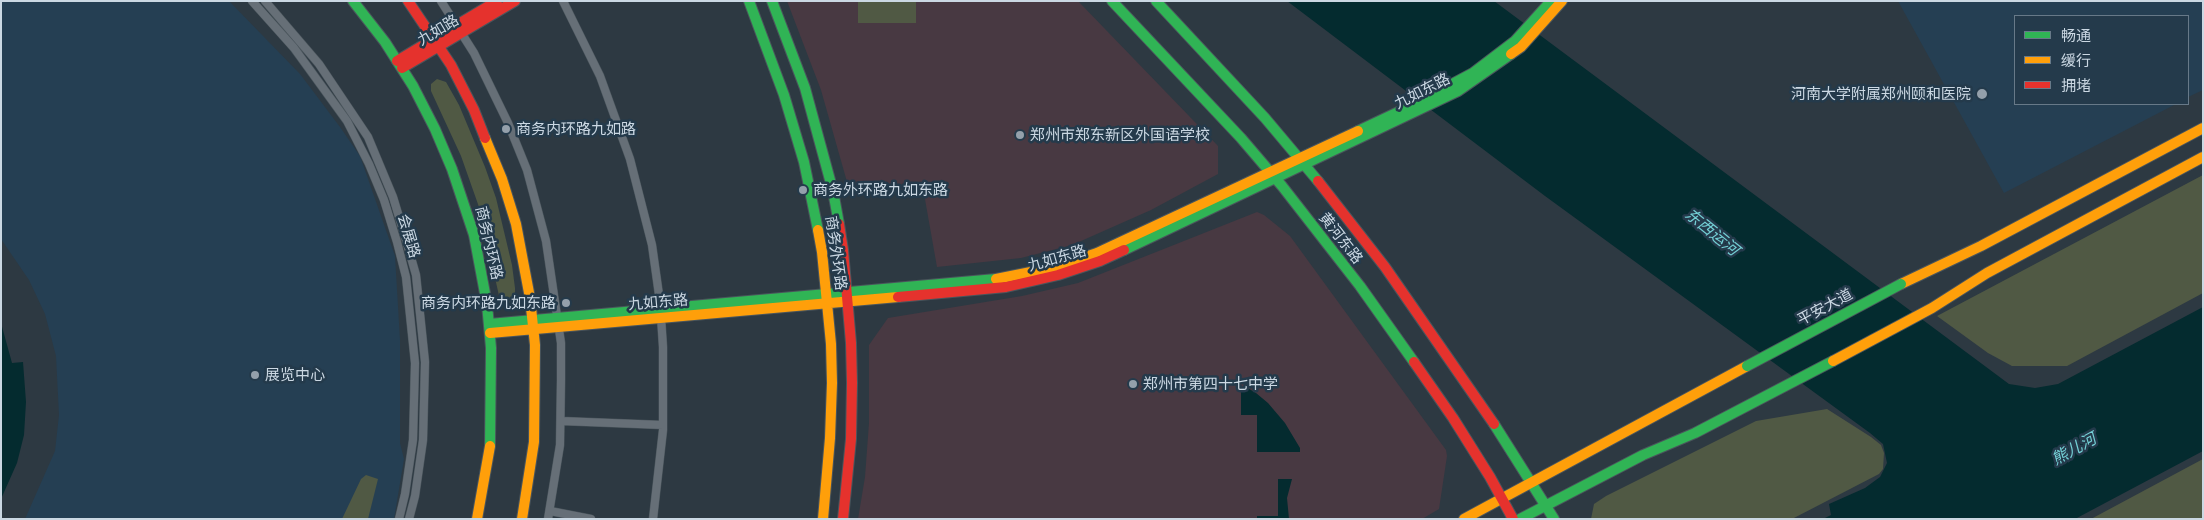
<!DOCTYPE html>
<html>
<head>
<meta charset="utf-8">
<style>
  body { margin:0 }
  #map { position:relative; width:2204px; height:520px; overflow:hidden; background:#2d3942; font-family:"Exo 2","Noto Sans SC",sans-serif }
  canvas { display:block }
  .frame { position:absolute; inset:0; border:2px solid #cbd8e3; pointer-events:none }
  .legend { position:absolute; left:2014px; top:15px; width:175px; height:90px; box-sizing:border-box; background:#243a4b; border:1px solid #677988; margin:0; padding:6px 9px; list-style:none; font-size:15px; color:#cbd8e3 }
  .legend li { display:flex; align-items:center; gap:10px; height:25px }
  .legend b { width:25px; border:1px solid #677988 }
</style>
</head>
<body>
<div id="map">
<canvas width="2204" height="520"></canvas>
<div class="frame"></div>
<ul class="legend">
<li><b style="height:6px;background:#30b455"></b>畅通</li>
<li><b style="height:6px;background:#ff9f0a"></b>缓行</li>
<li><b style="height:6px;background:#e5322d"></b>拥堵</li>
</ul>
</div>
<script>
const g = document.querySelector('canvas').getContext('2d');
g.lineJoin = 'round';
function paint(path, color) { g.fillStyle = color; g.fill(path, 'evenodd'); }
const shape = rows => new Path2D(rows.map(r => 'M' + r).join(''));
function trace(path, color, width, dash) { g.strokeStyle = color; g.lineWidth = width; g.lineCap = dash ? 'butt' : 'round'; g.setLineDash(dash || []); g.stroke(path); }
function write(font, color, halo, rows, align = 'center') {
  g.font = font + ' "Exo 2","Noto Sans SC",sans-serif'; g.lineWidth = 5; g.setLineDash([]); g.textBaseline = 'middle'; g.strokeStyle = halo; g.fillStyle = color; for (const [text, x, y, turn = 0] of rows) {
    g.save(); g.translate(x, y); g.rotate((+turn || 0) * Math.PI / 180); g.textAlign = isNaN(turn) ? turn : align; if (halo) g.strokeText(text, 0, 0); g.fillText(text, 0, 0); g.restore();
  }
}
paint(shape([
  [1,1,229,1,300,74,340,127,360,156,395,256,400,340,400,443,404,459,394,519,25,519,55,451,59,415,56,356,45,314,29,280,1,239],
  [1898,1,2203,1,2203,90,2188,97,2188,16,2015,16,2015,104,2176,104,2004,193]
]), '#253f53');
paint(shape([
  [787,1,1078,1,1218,146,1218,174,1151,210,1072,245,1021,258,937,267,923,188,851,196,821,90],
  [1257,212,1264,215,1290,236,1446,450,1447,456,1439,509,1422,519,858,519,865,477,869,423,869,345,888,318,1022,296,1078,283]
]), '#483942');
paint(shape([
  [858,1,916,1,916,23,858,23],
  [437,79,446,82,459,105,485,167,496,198,512,265,515,288,515,298,508,304,500,300,479,207,461,156,431,91,431,84],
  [2203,175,2203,293,2067,366,2012,366,1988,353,1937,316],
  [1827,409,1871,437,1881,445,1884,453,1883,469,1879,474,1792,519,1591,519,1594,504,1606,496,1756,421],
  [2203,459,2203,519,2091,519],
  [366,475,378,479,368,519,342,519,361,479]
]), '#505944');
paint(shape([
  [1287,1,1494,1,2009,384,2035,388,2058,384,2203,307,2203,451,2075,519,1823,519,1831,515,1829,504,1865,488,1880,477,1887,463,1883,444,1870,433,1545,196],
  [1,323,12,363,23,362,26,402,24,435,17,463,1,499],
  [1241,387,1246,387,1256,393,1268,403,1285,423,1300,448,1300,452,1257,452,1257,415,1241,415],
  [1278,479,1292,479,1287,498,1289,519,1257,519,1257,516,1278,516]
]), '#042b2f');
const street = shape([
  [252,1,294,48,347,121,369,164,384,200,397,242,406,277,415,363,413,440,405,494,399,519],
  [265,1,319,64,368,137,393,197,406,240,416,275,425,362,423,440,415,496,409,519],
  [441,1,474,53,508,123,527,170,546,241,561,343,561,380,560,445,548,519],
  [563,1,600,76,630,159,652,245,661,309],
  [561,421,663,425],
  [550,511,591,519],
  [653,519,663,430,663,347,661,317]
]);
const fast = shape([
  [353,1,385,42,413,86,435,129,452,169,474,235,487,304,491,348,490,446],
  [749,1,784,95,804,162,818,230],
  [772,1,805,88,833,191,839,224],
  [1112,1,1241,138,1282,186,1360,286,1414,362],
  [1156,1,1265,118,1318,181],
  [1358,131,1409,107,1473,73,1515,41,1551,1],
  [1124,250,1458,91,1511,54],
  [489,324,996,279],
  [1494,424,1554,519],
  [1520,519,1643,455,1695,433,1833,361]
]);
const slow = shape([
  [1511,54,1521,47,1562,1],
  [485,138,502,179,516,224,530,298,535,345,534,442,522,519],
  [818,230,822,252,831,344,832,383,830,438,823,519],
  [996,279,1056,267,1097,253,1358,131],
  [1901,284,1981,246,2203,128],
  [490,333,898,297],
  [1833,361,1932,308,1987,273,2203,157],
  [477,519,490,446],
  [1464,519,1747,366]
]);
const jam = shape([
  [408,1,451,65,474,110,485,138],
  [397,61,497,1],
  [402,68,515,1],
  [1318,181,1385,267,1494,424],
  [839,224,843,250,851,343,852,383,851,439,843,519],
  [898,297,1006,287,1058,275,1100,261,1124,250],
  [1414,362,1453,418,1490,477,1513,519]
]);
trace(street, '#4a555c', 9);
trace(fast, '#4a555c', 12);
trace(slow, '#4a555c', 12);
trace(jam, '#4a555c', 12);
trace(street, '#666f77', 8);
trace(fast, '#30b455', 10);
trace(slow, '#ff9f0a', 10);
trace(jam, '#e5322d', 10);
const fastBridge = shape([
  [1747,366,1901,284]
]);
trace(fastBridge, '#4a555c', 12, []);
trace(fastBridge, '#30b455', 10);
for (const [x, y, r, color] of [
  [1982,94,6,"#94a0ab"],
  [506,129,5,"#94a0ab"],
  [1020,135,5,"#94a0ab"],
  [803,190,5,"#94a0ab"],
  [566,303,5,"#94a0ab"],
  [255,375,5,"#94a0ab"],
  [1133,384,5,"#94a0ab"]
]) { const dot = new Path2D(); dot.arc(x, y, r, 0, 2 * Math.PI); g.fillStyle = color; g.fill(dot); trace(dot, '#243a4b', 2); }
write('15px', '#cbd8e3', '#243a4b', [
  ["九如路",438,30,-31],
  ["九如东路",1422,91,-27],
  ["会展路",409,236,74],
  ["黄河东路",1341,238,52],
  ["商务内环路",489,243,77],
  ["商务外环路",836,253,82],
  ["九如东路",1057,258,-16],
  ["九如东路",658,302,-5],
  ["平安大道",1825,307,-28]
]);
write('15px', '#cbd8e3', '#243a4b', [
  ["河南大学附属郑州颐和医院",1971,94,"right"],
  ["商务内环路九如路",516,129],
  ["郑州市郑东新区外国语学校",1030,135],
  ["商务外环路九如东路",813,190],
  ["商务内环路九如东路",556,303,"right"],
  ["展览中心",265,375],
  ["郑州市第四十七中学",1143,384]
], 'left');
write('italic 16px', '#74d0d6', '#243a4b', [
  ["东西运河",1712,232,39],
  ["熊儿河",2074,449,-29]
]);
</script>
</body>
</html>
